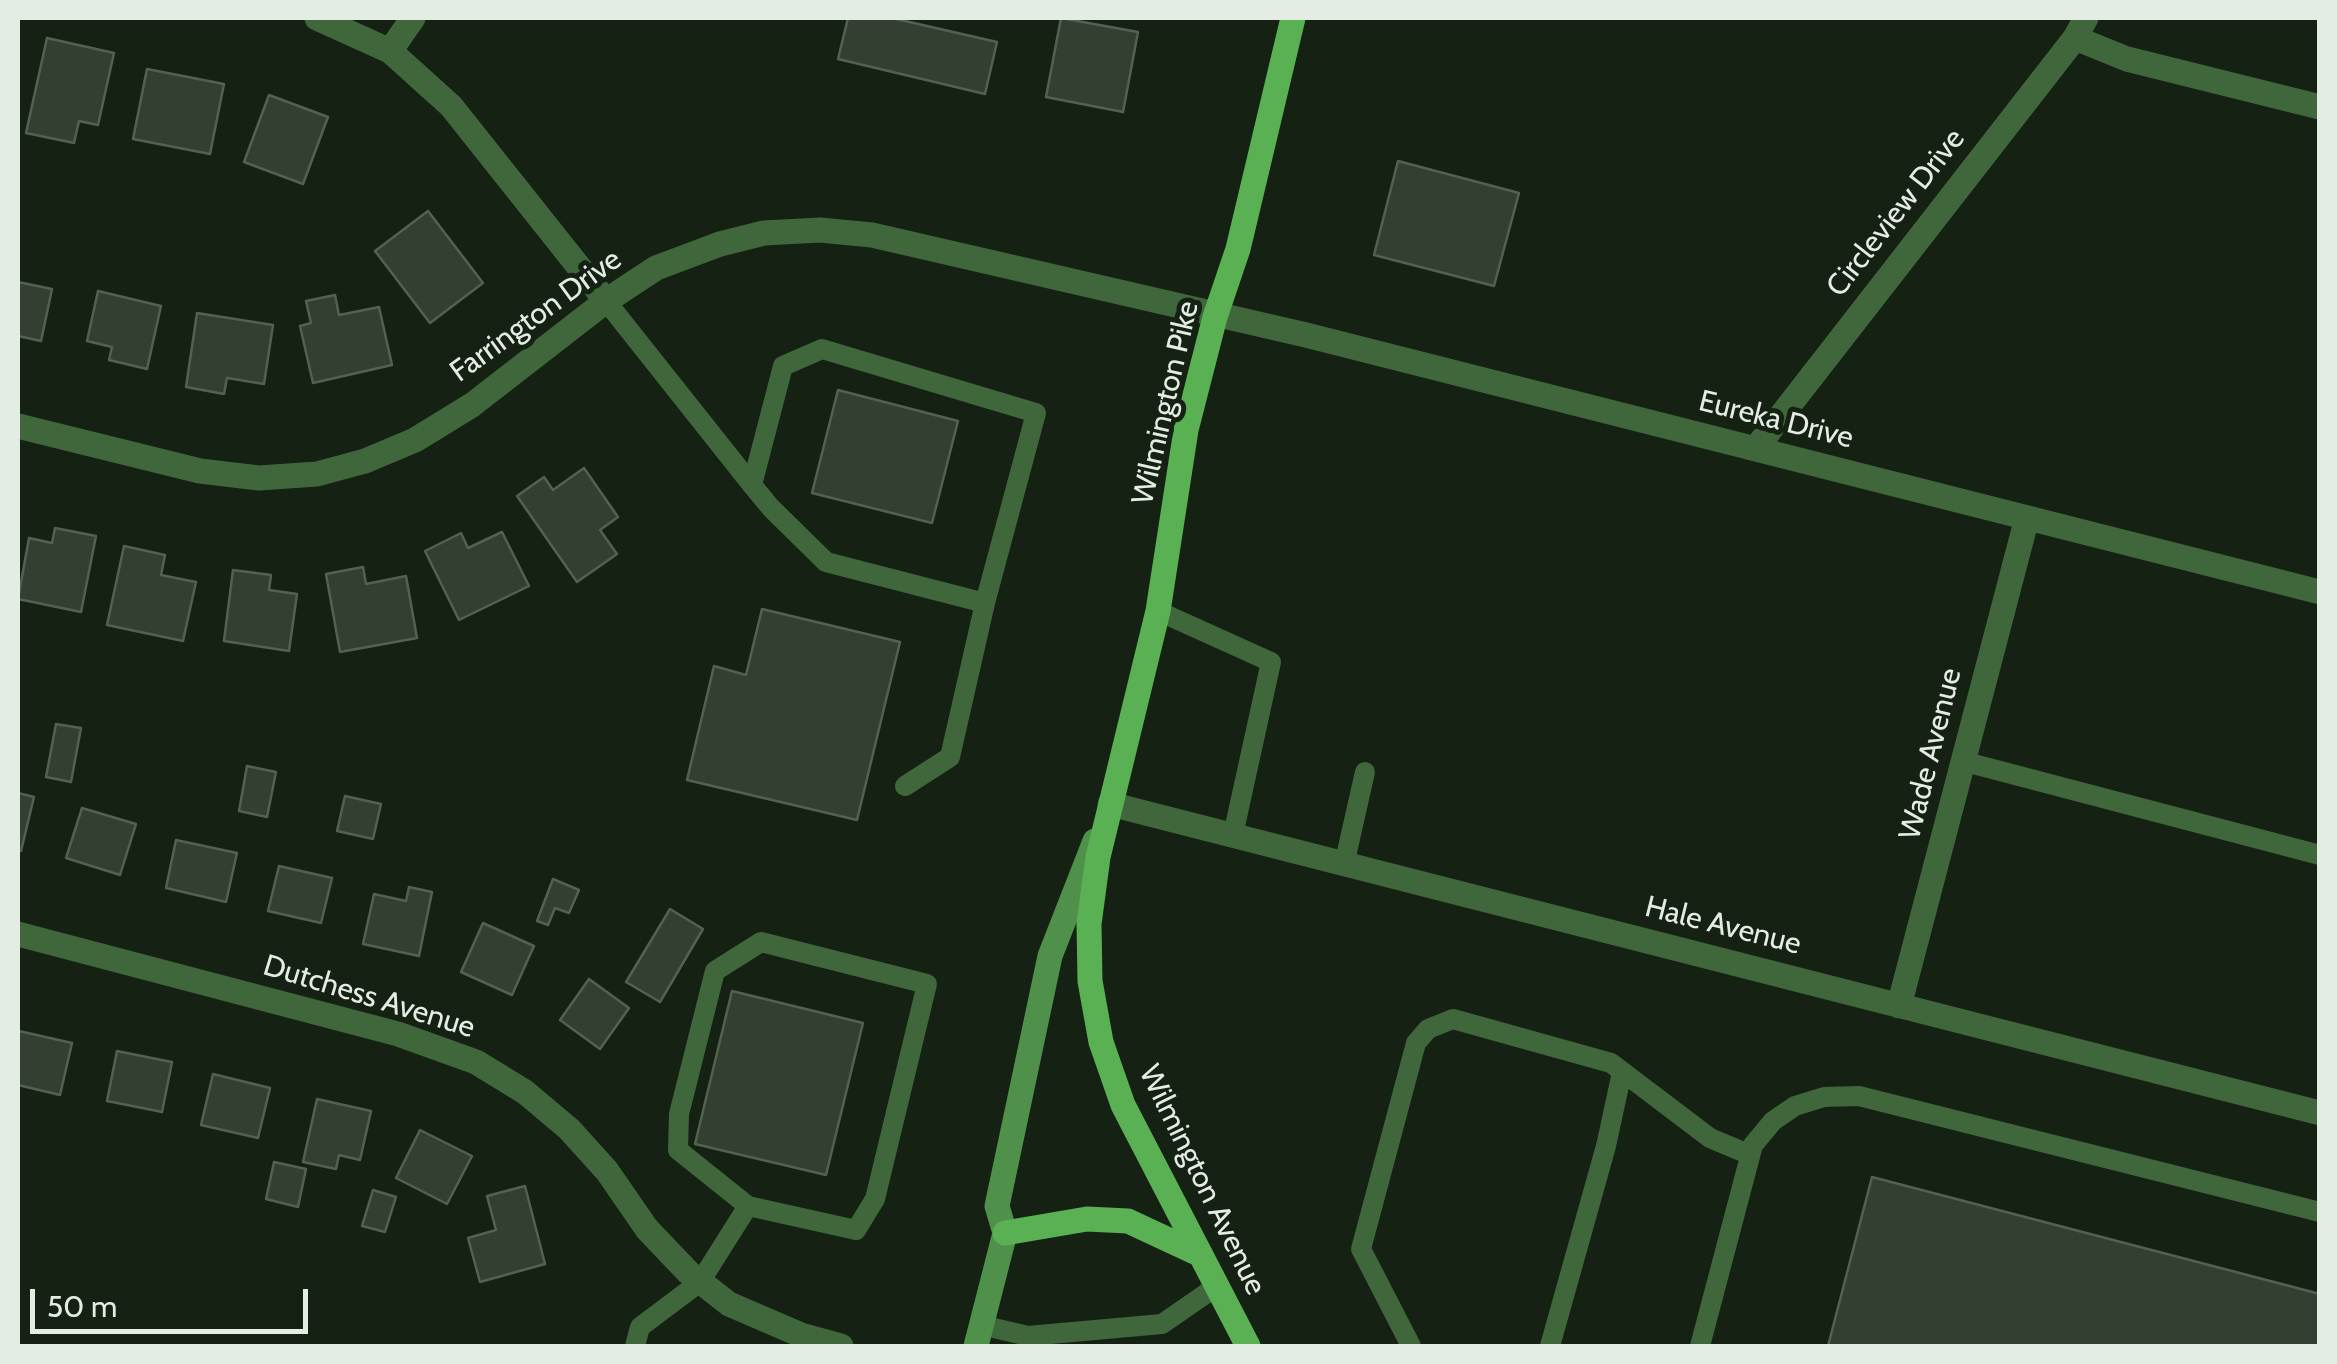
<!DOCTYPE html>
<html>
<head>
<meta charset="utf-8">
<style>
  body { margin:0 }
  #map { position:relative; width:2337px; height:1364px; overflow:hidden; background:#142113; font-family:Cabin,sans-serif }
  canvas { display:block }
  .frame { position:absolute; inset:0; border:20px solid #e4ede3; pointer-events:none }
  .scale { position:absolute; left:30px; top:1289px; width:278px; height:45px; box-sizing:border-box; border:5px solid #e4ede3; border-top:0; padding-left:12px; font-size:30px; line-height:35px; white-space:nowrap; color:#e4ede3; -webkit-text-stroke:8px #142113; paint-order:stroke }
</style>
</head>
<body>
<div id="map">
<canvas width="2337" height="1364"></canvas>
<div class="frame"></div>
<div class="scale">50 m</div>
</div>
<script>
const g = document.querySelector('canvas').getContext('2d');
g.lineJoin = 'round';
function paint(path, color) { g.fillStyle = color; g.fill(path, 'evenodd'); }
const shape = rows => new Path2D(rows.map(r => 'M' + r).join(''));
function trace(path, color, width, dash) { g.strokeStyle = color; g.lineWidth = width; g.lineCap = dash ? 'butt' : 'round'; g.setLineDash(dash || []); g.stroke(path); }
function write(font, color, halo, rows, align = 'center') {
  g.font = font + ' Cabin,sans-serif'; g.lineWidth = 10; g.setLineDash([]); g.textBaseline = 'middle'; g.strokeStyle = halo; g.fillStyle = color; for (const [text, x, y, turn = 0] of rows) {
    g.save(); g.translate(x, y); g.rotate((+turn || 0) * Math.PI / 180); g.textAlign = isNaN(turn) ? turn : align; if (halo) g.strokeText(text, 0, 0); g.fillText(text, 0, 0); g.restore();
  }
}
const building = shape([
  [848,18,892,18,997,42,985,94,838,59,848,18],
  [1061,18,1138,32,1123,112,1046,97,1061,18],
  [47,38,114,53,98,125,79,121,74,143,26,133,47,38],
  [147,69,224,84,210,154,133,139,147,69],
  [269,95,328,117,303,184,244,162,269,95],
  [1398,161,1519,193,1494,286,1374,255,1398,161],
  [428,211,483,283,430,323,375,251,428,211],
  [18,282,52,289,41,341,18,336,18,282],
  [98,291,161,306,147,369,109,360,112,347,87,341,98,291],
  [335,295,339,315,379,307,392,365,313,383,300,326,311,323,306,301,335,295],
  [197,313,273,325,264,384,227,378,224,394,186,387,197,313],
  [838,390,958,421,932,523,812,493,838,390],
  [584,468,618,517,600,530,617,554,577,582,517,496,544,477,553,490,584,468],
  [55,528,96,536,81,612,18,599,29,538,52,543,55,528],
  [502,532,529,586,459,620,425,551,461,533,468,548,502,532],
  [124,546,165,555,161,575,196,582,183,641,107,625,124,546],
  [363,567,366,584,406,576,417,638,340,652,326,574,363,567],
  [233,570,271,575,269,590,297,594,289,651,224,641,233,570],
  [762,609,900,642,857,820,687,780,714,666,746,675,762,609],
  [56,724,81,728,71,782,46,777,56,724],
  [247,766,276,772,267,817,239,811,247,766],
  [18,793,34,797,21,851,18,850,18,793],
  [345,796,381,804,373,839,337,831,345,796],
  [82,808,136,824,120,875,66,858,82,808],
  [176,840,237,853,226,902,166,888,176,840],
  [279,866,332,878,321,923,268,911,279,866],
  [553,879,579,890,569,913,555,908,548,925,537,921,553,879],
  [409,887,432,892,419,956,363,944,374,894,406,901,409,887],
  [670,909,703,929,660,1002,626,982,670,909],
  [483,923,534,946,512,995,461,972,483,923],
  [589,979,629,1008,600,1049,560,1020,589,979],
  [732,991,863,1023,826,1175,695,1144,732,991],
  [19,1031,72,1043,60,1095,18,1085,19,1031],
  [117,1051,172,1062,162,1112,107,1101,117,1051],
  [213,1074,270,1088,258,1138,201,1125,213,1074],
  [317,1099,371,1111,360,1160,339,1155,336,1169,303,1162,317,1099],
  [420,1130,472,1156,447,1204,396,1178,420,1130],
  [274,1162,306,1169,298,1207,266,1199,274,1162],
  [1872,1177,2320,1294,2320,1346,1828,1346,1872,1177],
  [525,1186,545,1264,480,1282,468,1238,496,1230,487,1196,525,1186],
  [373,1190,396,1197,385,1232,362,1226,373,1190]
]);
paint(building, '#323f31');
trace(building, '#536152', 2.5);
trace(shape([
  [606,301,752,485,771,508,826,562,985,603,1036,413,822,349,783,366,752,485],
  [1158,611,1271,662,1233,835],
  [1962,761,2320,855],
  [905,786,950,757,985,603],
  [1344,865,1365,772],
  [981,1325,1028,1336,1162,1324,1217,1286],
  [635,1346,640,1327,700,1282,748,1206,856,1230,875,1199,927,984,761,942,715,971,679,1114,678,1150,748,1206],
  [1411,1346,1361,1249,1416,1043,1428,1029,1453,1019,1611,1063,1710,1138,1748,1154],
  [1550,1346,1606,1146,1622,1072],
  [1700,1346,1753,1145,1773,1121,1795,1106,1824,1097,1859,1096,2320,1212]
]), '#3f673b', 20);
trace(shape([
  [317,18,390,51,451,106,606,301],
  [2075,38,2127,59,2320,107],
  [390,51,413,18],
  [18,426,200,471,259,478,317,474,365,461,415,440,472,405,606,301,656,268,720,244,764,233,820,230,872,235,1306,335,2320,592],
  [1756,448,2075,38,2086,18],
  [1110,804,2320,1113],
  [18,934,398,1034,476,1062,525,1092,569,1129,607,1171,647,1229,688,1272,729,1304,801,1335,841,1346],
  [1899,1006,2027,518]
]), '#3f673b', 25);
trace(shape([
  [976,1346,1005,1233,997,1206,1050,956,1095,841]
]), '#4f914a', 25);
trace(shape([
  [1005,1233,1087,1219,1128,1221,1201,1255],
  [1248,1346,1123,1105,1101,1042,1090,981,1089,924,1098,857,1158,611,1186,430,1215,317,1238,249,1293,18]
]), '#5ab154', 25);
write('30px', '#e4ede3', '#142113', [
  ["Circleview Drive",1896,213,-52],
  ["Farrington Drive",536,316,-36],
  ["Wilmington Pike",1166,403,-77],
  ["Eureka Drive",1776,420,14],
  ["Wade Avenue",1931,754,-76],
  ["Hale Avenue",1723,926,14],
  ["Dutchess Avenue",369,997,17],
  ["Wilmington Avenue",1202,1180,64]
]);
</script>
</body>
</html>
